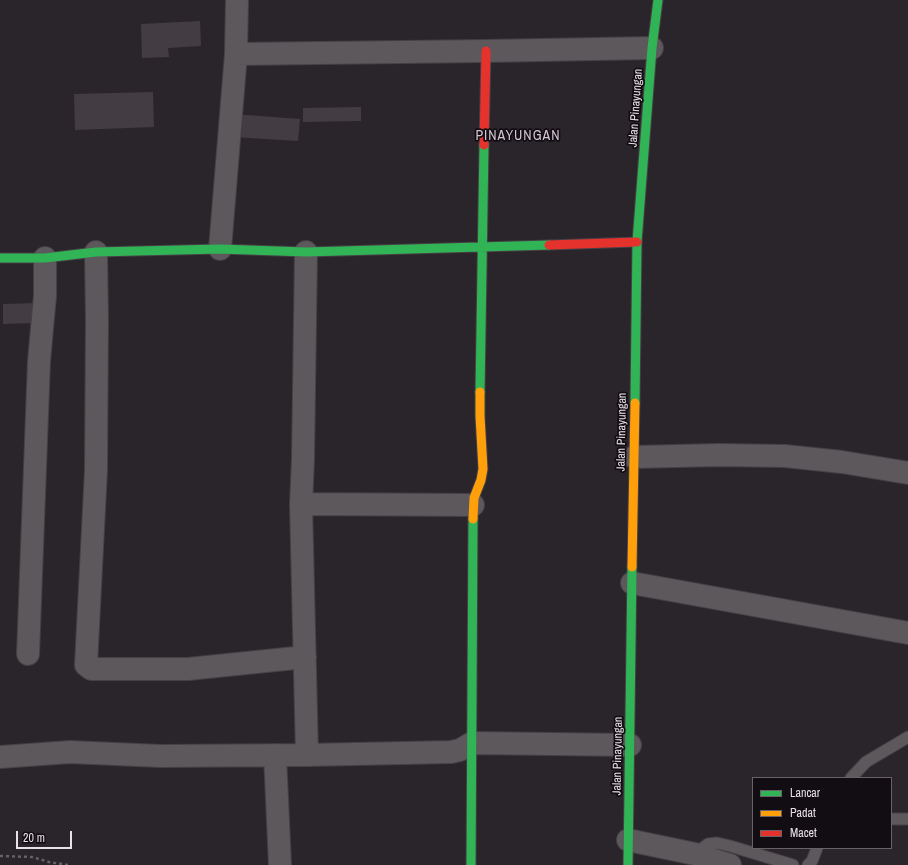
<!DOCTYPE html>
<html>
<head>
<meta charset="utf-8">
<style>
  body { margin:0 }
  #map { position:relative; width:908px; height:865px; overflow:hidden; background:#2a252a; font-family:"Archivo Narrow",sans-serif }
  canvas { display:block }
  .legend { position:absolute; left:752px; top:777px; width:140px; height:72px; box-sizing:border-box; background:#120d12; border:1px solid #686268; margin:0; padding:5px 7px; list-style:none; font-size:12px; color:#e8e1e8 }
  .legend li { display:flex; align-items:center; gap:8px; height:20px }
  .legend b { width:20px; border:1px solid #686268 }
  .scale { position:absolute; left:16px; top:831px; width:56px; height:18px; box-sizing:border-box; border:2px solid #e8e1e8; border-top:0; padding-left:5px; font-size:12px; line-height:14px; white-space:nowrap; color:#e8e1e8; -webkit-text-stroke:3px #120d12; paint-order:stroke }
</style>
</head>
<body>
<div id="map">
<canvas width="908" height="865"></canvas>
<ul class="legend">
<li><b style="height:5px;background:#30b455"></b>Lancar</li>
<li><b style="height:5px;background:#ff9f0a"></b>Padat</li>
<li><b style="height:5px;background:#e5322d"></b>Macet</li>
</ul>
<div class="scale">20 m</div>
</div>
<script>
const g = document.querySelector('canvas').getContext('2d');
g.lineJoin = 'round';
function paint(path, color) { g.fillStyle = color; g.fill(path, 'evenodd'); }
const shape = rows => new Path2D(rows.map(r => 'M' + r).join(''));
function trace(path, color, width, dash) { g.strokeStyle = color; g.lineWidth = width; g.lineCap = dash ? 'butt' : 'round'; g.setLineDash(dash || []); g.stroke(path); }
function write(font, color, halo, rows, align = 'center') {
  g.font = font + ' "Archivo Narrow",sans-serif'; g.lineWidth = 3.5; g.setLineDash([]); g.textBaseline = 'middle'; g.strokeStyle = halo; g.fillStyle = color; for (const [text, x, y, turn = 0] of rows) {
    g.save(); g.translate(x, y); g.rotate((+turn || 0) * Math.PI / 180); g.textAlign = isNaN(turn) ? turn : align; if (halo) g.strokeText(text, 0, 0); g.fillText(text, 0, 0); g.restore();
  }
}
paint(shape([
  [200,21,201,46,168,48,169,57,142,58,141,24],
  [153,92,154,127,75,130,74,94],
  [361,107,361,121,303,122,303,108],
  [233,114,300,119,298,141,232,137],
  [37,303,37,323,3,324,3,304]
]), '#433d43');
const lane = shape([
  [851,778,866,762,908,737],
  [891,819,908,819],
  [695,854,708,844,717,843,730,846,793,865],
  [808,865,812,861,817,848]
]);
const street = shape([
  [236,54,486,51,652,48],
  [220,249,236,54,237,0],
  [96,252,97,320,96,470,86,665,91,669,188,669,305,657],
  [306,252,303,459,301,504,307,755],
  [634,457,719,455,785,456,842,462,908,473],
  [301,504,473,505],
  [632,583,908,633],
  [28,654,39,361,45,296,45,258],
  [275,755,280,865],
  [0,757,70,752,160,756,307,755,451,752,460,750,472,743,630,745],
  [628,840,695,854,730,865]
]);
const fast = shape([
  [0,258,45,258,96,252,220,249,306,252,549,245],
  [480,392,484,145],
  [635,403,637,242,652,48,658,0],
  [471,865,473,519],
  [628,865,632,567]
]);
const slow = shape([
  [473,519,474,498,481,480,483,469,480,416,480,392],
  [632,567,635,403]
]);
const jam = shape([
  [484,145,486,51],
  [549,245,637,242]
]);
trace(lane, '#464046', 13);
trace(street, '#464046', 24);
trace(fast, '#464046', 11);
trace(slow, '#464046', 11);
trace(jam, '#464046', 11);
trace(shape([
  [0,856,32,857,49,862,68,865]
]), '#656165', 2.5, [3, 3]);
trace(lane, '#5c585c', 11);
trace(street, '#5c585c', 22);
trace(fast, '#30b455', 9);
trace(slow, '#ff9f0a', 9);
trace(jam, '#e5322d', 9);
write('12px', '#e8e1e8', '#120d12', [
  ["Jalan Pinayungan",636,108,-86],
  ["Jalan Pinayungan",622,432,-89],
  ["Jalan Pinayungan",618,756,-89]
]);
g.letterSpacing = '1px';
write('14px', '#d3c5d3', '#120d12', [
  ["PINAYUNGAN",518,136]
]);
g.letterSpacing = '0px';
</script>
</body>
</html>
